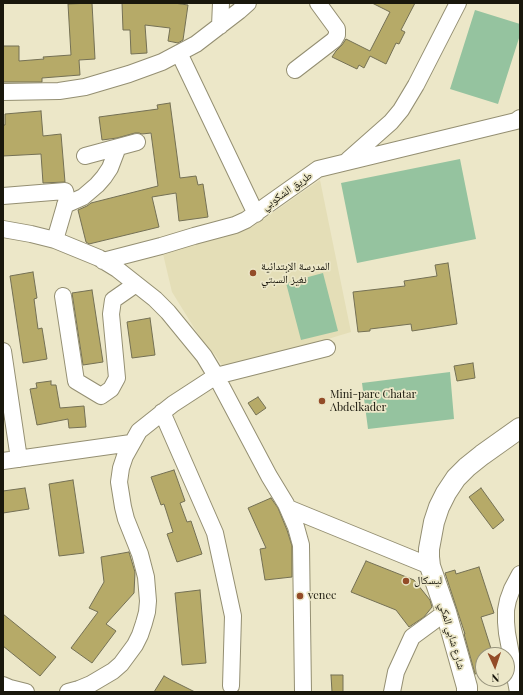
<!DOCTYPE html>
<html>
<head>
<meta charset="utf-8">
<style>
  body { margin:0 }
  #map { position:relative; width:523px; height:695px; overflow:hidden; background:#ece7c8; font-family:"Playfair Display",serif }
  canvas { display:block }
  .frame { position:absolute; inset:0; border:4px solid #19170c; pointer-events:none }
  .north { position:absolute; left:475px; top:647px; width:40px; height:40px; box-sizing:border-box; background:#ece7c8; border:1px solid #98947d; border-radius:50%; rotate:177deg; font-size:11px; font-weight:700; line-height:16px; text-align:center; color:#19170c }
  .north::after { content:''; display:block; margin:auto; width:14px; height:18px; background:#934c28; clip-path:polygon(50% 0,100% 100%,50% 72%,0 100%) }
</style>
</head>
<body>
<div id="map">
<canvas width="523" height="695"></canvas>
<div class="frame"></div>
<div class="north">N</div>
</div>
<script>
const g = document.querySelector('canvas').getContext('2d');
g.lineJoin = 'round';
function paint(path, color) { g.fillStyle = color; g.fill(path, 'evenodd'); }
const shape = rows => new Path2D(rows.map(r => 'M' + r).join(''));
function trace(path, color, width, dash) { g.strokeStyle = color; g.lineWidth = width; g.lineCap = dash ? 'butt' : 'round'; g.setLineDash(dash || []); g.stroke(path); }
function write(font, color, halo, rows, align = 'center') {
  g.font = font + ' "Playfair Display","Noto Naskh Arabic",serif'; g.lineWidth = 3.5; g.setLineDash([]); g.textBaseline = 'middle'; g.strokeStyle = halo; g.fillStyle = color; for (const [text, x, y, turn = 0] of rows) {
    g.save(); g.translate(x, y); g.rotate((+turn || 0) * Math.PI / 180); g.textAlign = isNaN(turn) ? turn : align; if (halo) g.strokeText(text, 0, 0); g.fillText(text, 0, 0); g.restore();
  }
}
paint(shape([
  [320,180,351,332,225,370,216,356,201,339,172,292,163,254,252,227]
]), '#e4deb7');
paint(shape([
  [475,10,520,24,520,35,498,104,450,89],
  [460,159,476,239,357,263,341,183],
  [323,273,338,331,301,340,286,283],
  [450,372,454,419,368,429,362,383]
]), '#95c39f');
const building = shape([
  [92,3,95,59,79,60,80,75,42,78,42,82,3,82,3,46,19,46,19,61,44,59,43,57,71,55,68,4,92,3],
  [122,3,174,3,188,5,183,40,178,43,168,41,170,28,145,25,147,53,131,54,130,30,123,30,122,3],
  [372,3,415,3,401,30,405,32,399,44,396,43,386,64,370,56,364,68,359,65,357,69,332,57,336,51,342,45,346,39,370,51,390,12,372,3],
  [170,103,180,178,196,176,198,185,203,184,208,217,179,221,176,193,152,197,159,227,89,244,86,242,78,210,87,206,91,203,158,186,151,133,142,134,139,133,135,133,117,138,102,140,99,117,158,109,157,105,170,103],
  [41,111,43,136,61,134,65,182,43,183,41,154,3,156,3,125,5,125,5,114,41,111],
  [448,263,457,324,412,331,411,324,370,329,370,331,358,332,353,292,405,286,404,281,437,276,435,265,448,263],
  [33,272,37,298,34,299,38,329,42,328,47,359,23,363,10,276,33,272],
  [92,290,103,362,83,365,72,293,92,290],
  [150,318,155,355,132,358,127,322,150,318],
  [473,363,475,378,457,381,454,366,473,363],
  [51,381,51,385,56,385,60,408,84,406,86,427,69,428,68,419,37,425,30,389,37,388,36,383,51,381],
  [258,397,266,408,256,415,248,403,258,397],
  [174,470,185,501,180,503,187,522,191,521,202,554,177,562,167,534,173,532,164,504,161,505,151,477,174,470],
  [73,480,84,553,59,556,49,484,73,480],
  [25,488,29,509,3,513,3,491,25,488],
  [481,488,504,520,493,529,469,497,481,488],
  [271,498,278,508,287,530,292,546,292,577,265,580,260,549,266,548,248,508,271,498],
  [129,552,135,572,134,593,106,624,116,631,92,663,71,648,98,612,89,608,104,582,101,557,129,552],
  [366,561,414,580,430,600,432,607,424,617,409,627,396,610,351,592,366,561],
  [479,567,494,613,481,617,493,655,483,655,483,672,475,674,464,634,465,634,445,573,455,570,456,574,479,567],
  [200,590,206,663,182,665,175,593,200,590],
  [3,614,56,657,40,676,3,646,3,614],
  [331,675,343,675,343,692,332,692,331,675],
  [164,676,171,680,195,692,154,692,164,676]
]);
paint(building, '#b6aa68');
trace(building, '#747054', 1);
const minor = shape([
  [220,26,221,3],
  [179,53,256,214],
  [295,70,334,40,337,35,337,29,318,3],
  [3,92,59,91,85,87,129,74,162,62,196,44,239,11,248,3],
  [85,156,137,142],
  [348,160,391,122,401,110,416,85,458,3],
  [3,196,65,191,67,199,55,240],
  [65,205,83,197,97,185,104,177,110,168,118,147],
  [3,229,31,234,55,240,99,258,117,269,155,299,168,312,204,356,216,376,269,476,286,504,296,527,301,545,303,692],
  [103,261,161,246,194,236,235,225,246,220,318,169,516,121,520,118],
  [63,296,76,381,101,396,111,389,117,378,111,314,113,300,136,284],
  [3,351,19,459],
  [162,412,215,533,233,616,231,686],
  [3,461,131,443],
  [288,508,430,566],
  [3,685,10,688,26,692],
  [68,692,79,689,91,684,113,671,121,664,135,645,140,635,144,623,147,612,148,601,146,577,140,554,126,519,123,507,119,482,121,468,125,456,139,431,173,404,216,376,327,348],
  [392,692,396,672,412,637,446,612],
  [518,692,507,633,506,622,506,610,508,600,512,589,520,574]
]);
const major = shape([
  [467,692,467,687,446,612,430,566,429,557,429,549,434,522,439,507,446,493,456,478,467,467,482,455,520,428]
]);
trace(minor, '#948f72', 18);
trace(major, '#948f72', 22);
trace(minor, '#fff', 16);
trace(major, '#fff', 20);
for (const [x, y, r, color] of [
  [253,273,4,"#934c28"],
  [322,401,4,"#934c28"],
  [406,581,4,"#934c28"],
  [300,596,4,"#934c28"]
]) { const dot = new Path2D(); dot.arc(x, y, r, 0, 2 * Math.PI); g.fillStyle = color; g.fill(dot); trace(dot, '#ece7c8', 1.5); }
write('11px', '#19170c', '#ece7c8', [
  ["طريق الشكوبي",287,191,-35],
  ["شارع شابي المكي",452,636,74]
]);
write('11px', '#19170c', '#ece7c8', [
  ["المدرسة الإبتدائية",261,267],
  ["نغيز السبتي",261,280],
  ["Mini-parc Chatar",330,395],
  ["Abdelkader",330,408],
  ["ليسكال",414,581],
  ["venec",308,596]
], 'left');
</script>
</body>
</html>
